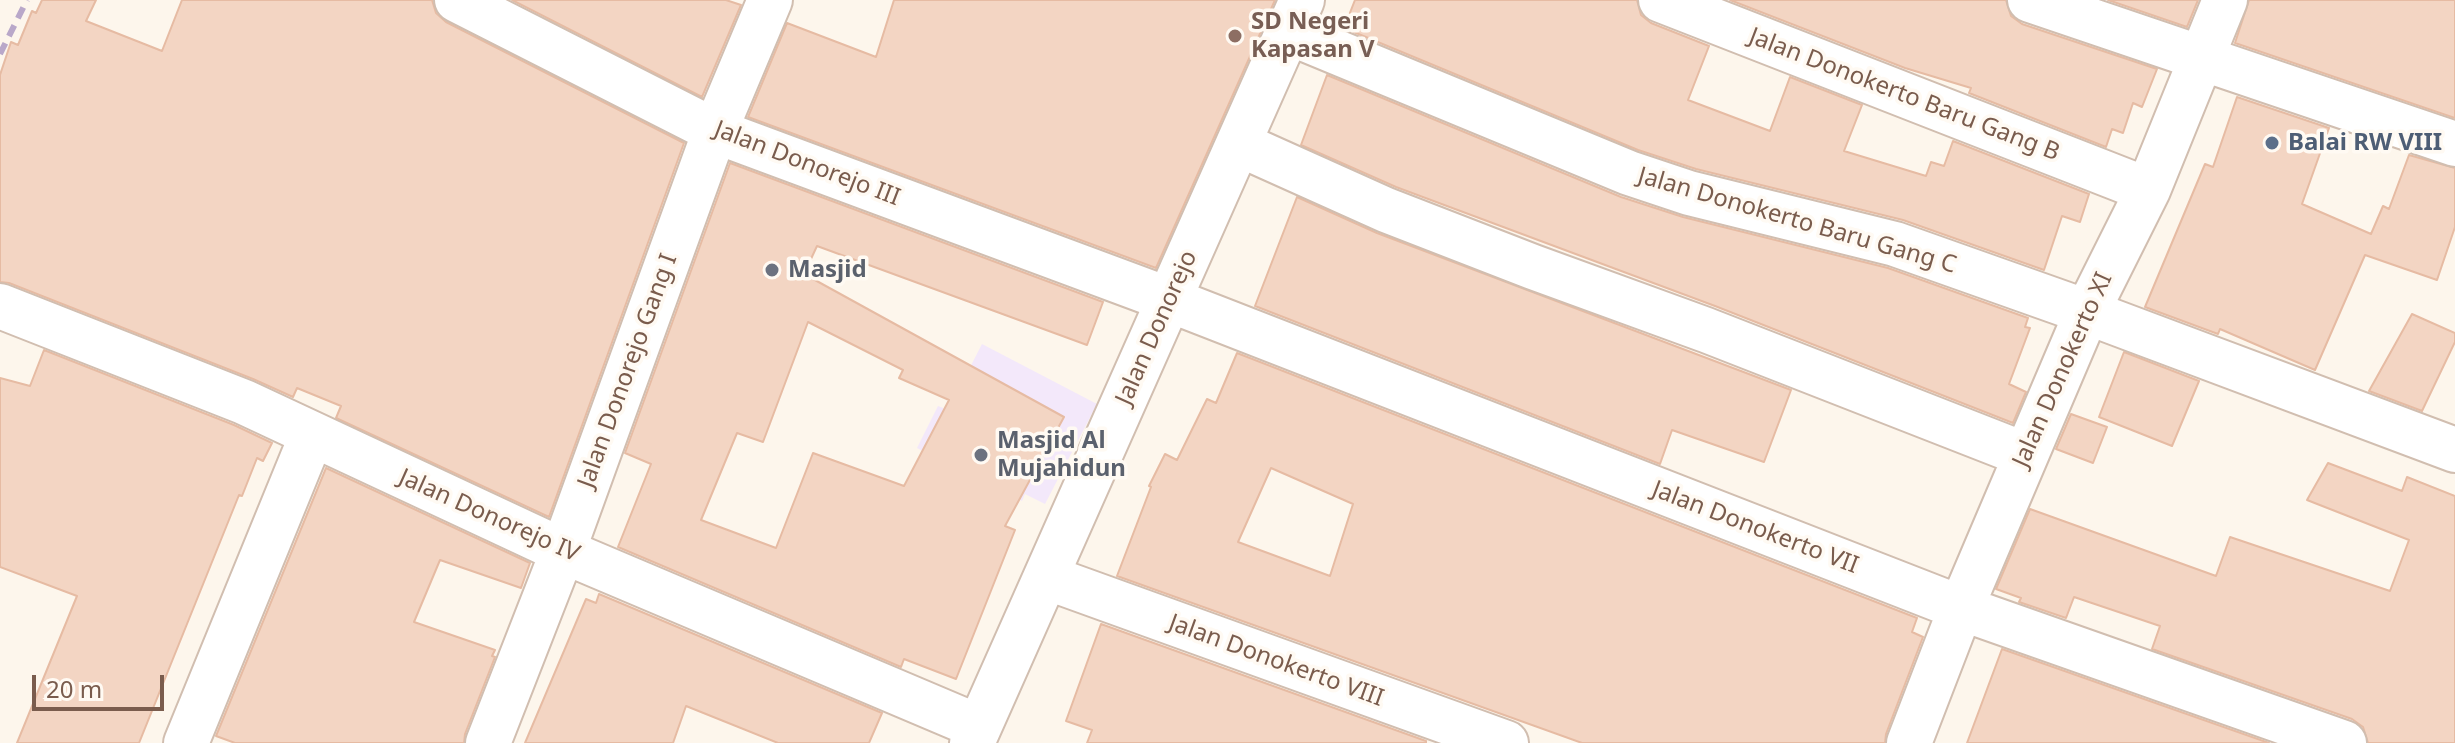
<!DOCTYPE html>
<html>
<head>
<meta charset="utf-8">
<style>
  body { margin:0 }
  #map { position:relative; width:2455px; height:743px; overflow:hidden; background:#fdf6ec; font-family:"Noto Sans",sans-serif }
  canvas { display:block }
  .scale { position:absolute; left:32px; top:675px; width:132px; height:36px; box-sizing:border-box; border:4px solid #7a5c4d; border-top:0; padding-left:10px; font-size:24px; line-height:28px; white-space:nowrap; color:#7a5c4d; -webkit-text-stroke:6px #fffaf3; paint-order:stroke }
</style>
</head>
<body>
<div id="map">
<canvas width="2455" height="743"></canvas>
<div class="scale">20 m</div>
</div>
<script>
const g = document.querySelector('canvas').getContext('2d');
g.lineJoin = 'round';
function paint(path, color) { g.fillStyle = color; g.fill(path, 'evenodd'); }
const shape = rows => new Path2D(rows.map(r => 'M' + r).join(''));
function trace(path, color, width, dash) { g.strokeStyle = color; g.lineWidth = width; g.lineCap = dash ? 'butt' : 'round'; g.setLineDash(dash || []); g.stroke(path); }
function write(font, color, halo, rows, align = 'center') {
  g.font = font + ' "Noto Sans",sans-serif'; g.lineWidth = 7; g.setLineDash([]); g.textBaseline = 'middle'; g.strokeStyle = halo; g.fillStyle = color; for (const [text, x, y, turn = 0] of rows) {
    g.save(); g.translate(x, y); g.rotate((+turn || 0) * Math.PI / 180); g.textAlign = isNaN(turn) ? turn : align; if (halo) g.strokeText(text, 0, 0); g.fillText(text, 0, 0); g.restore();
  }
}
paint(shape([
  [982,344,1097,404,1045,504,1025,494,1022,501,917,448,938,406,948,410]
]), '#f3e8fa');
const building = shape([
  [42,0,96,0,86,21,162,51,182,0,432,0,436,13,446,22,684,143,549,517,336,418,341,406,297,388,293,397,253,379,9,283,0,282,0,75,11,42,18,45,32,11,36,13,42,0],
  [512,0,726,0,741,5,702,97,512,0],
  [894,0,1275,0,1156,268,748,117,787,23,876,57,894,0],
  [1355,0,1637,0,1641,15,1651,23,1709,46,1688,100,1770,131,1790,77,1862,105,1844,151,1926,176,1931,162,1944,166,1953,141,2089,194,2080,222,2062,216,2044,270,1903,220,1696,169,1638,150,1344,28,1355,0],
  [1730,0,2006,0,2011,16,2022,24,2157,69,2142,107,2133,103,2123,133,2112,129,2106,147,1969,93,1971,88,1905,68,1730,0],
  [2108,0,2198,0,2187,27,2108,0],
  [2249,0,2455,0,2455,118,2235,43,2249,0],
  [1327,75,1621,197,1683,217,1888,268,2028,318,2025,327,2030,328,2009,384,2026,392,2013,423,1715,306,1396,187,1301,145,1327,75],
  [2237,97,2329,128,2302,204,2371,234,2383,206,2389,209,2409,155,2455,168,2455,227,2437,280,2365,255,2315,370,2220,329,2218,334,2145,307,2205,164,2213,167,2237,97],
  [730,163,1103,302,1087,345,817,246,804,274,1064,417,1005,526,1015,530,956,679,904,659,901,667,618,547,651,464,625,453,730,163],
  [808,322,903,370,899,378,949,400,904,486,813,453,776,548,701,520,737,433,763,442,808,322],
  [1297,197,1377,233,1791,390,1764,462,1672,430,1660,464,1255,306,1297,197],
  [2412,314,2455,333,2455,342,2422,411,2369,391,2412,314],
  [44,350,234,425,272,443,263,461,257,458,242,496,239,495,139,743,17,743,77,596,0,567,0,378,30,386,44,350],
  [2124,352,2199,381,2172,446,2099,417,2124,352],
  [1237,353,1917,618,1912,632,1923,637,1886,734,1885,743,1582,743,1117,576,1151,487,1149,486,1165,454,1177,460,1207,399,1216,403,1237,353],
  [1271,468,1353,504,1330,576,1238,542,1271,468],
  [2071,414,2107,427,2093,463,2056,449,2071,414],
  [2328,463,2402,491,2407,477,2455,496,2455,743,2368,743,2363,727,2352,719,2152,649,2160,626,2074,597,2066,618,2019,602,2021,598,1996,589,2030,509,2216,576,2230,537,2390,591,2409,540,2307,500,2328,463],
  [326,468,530,563,521,588,440,560,414,622,495,650,492,656,495,657,465,734,464,743,235,743,216,736,326,468],
  [599,594,882,713,869,743,778,743,686,706,673,743,525,743,586,599,596,603,599,594],
  [1101,624,1426,741,1426,743,1087,743,1092,730,1066,721,1101,624],
  [2002,649,2269,743,1967,743,2002,649]
]);
paint(building, '#f3d5c3');
trace(building, '#e6bba3', 2);
const street = shape([
  [457,0,715,131,1170,300,1961,608,2344,743],
  [1661,0,2148,190],
  [2030,0,2455,144],
  [1288,32,1629,173,1689,193,1895,244,2087,312,2455,450],
  [1239,144,1386,210,1533,267,1706,330,2026,455],
  [0,306,244,402,563,551,979,727],
  [1046,577,1506,743],
  [186,743,312,435],
  [488,743,563,551,715,131,770,0],
  [972,743,1302,0],
  [1909,743,1961,608,2087,312,2148,190,2225,0]
]);
trace(street, '#d1beb0', 48);
trace(street, '#fff', 44);
trace(shape([
  [0,54,27,0]
]), '#b9a8c9', 6, [12, 8]);
for (const [x, y, r, color] of [
  [1235,36,8,"#8d6e63"],
  [2272,143,8,"#5c6f8a"],
  [772,270,8,"#6b7280"],
  [981,455,8,"#6b7280"]
]) { const dot = new Path2D(); dot.arc(x, y, r, 0, 2 * Math.PI); g.fillStyle = color; g.fill(dot); trace(dot, '#fffaf3', 3); }
write('bold 24px', '#785e54', '#fffaf3', [
  ["SD Negeri",1251,22],
  ["Kapasan V",1251,50]
], 'left');
write('24px', '#7a5c4d', '#fffaf3', [
  ["Jalan Donokerto Baru Gang B",1904,95,21],
  ["Jalan Donorejo III",807,164,21],
  ["Jalan Donokerto Baru Gang C",1797,221,16],
  ["Jalan Donorejo",1157,328,-66],
  ["Jalan Donokerto XI",2063,370,-66],
  ["Jalan Donorejo Gang I",628,371,-70],
  ["Jalan Donorejo IV",489,516,24],
  ["Jalan Donokerto VII",1755,528,21],
  ["Jalan Donokerto VIII",1276,661,20]
]);
write('bold 24px', '#4e5e75', '#fffaf3', [
  ["Balai RW VIII",2288,143]
], 'left');
write('bold 24px', '#5b616d', '#fffaf3', [
  ["Masjid",788,270],
  ["Masjid Al",997,441],
  ["Mujahidun",997,469]
], 'left');
</script>
</body>
</html>
